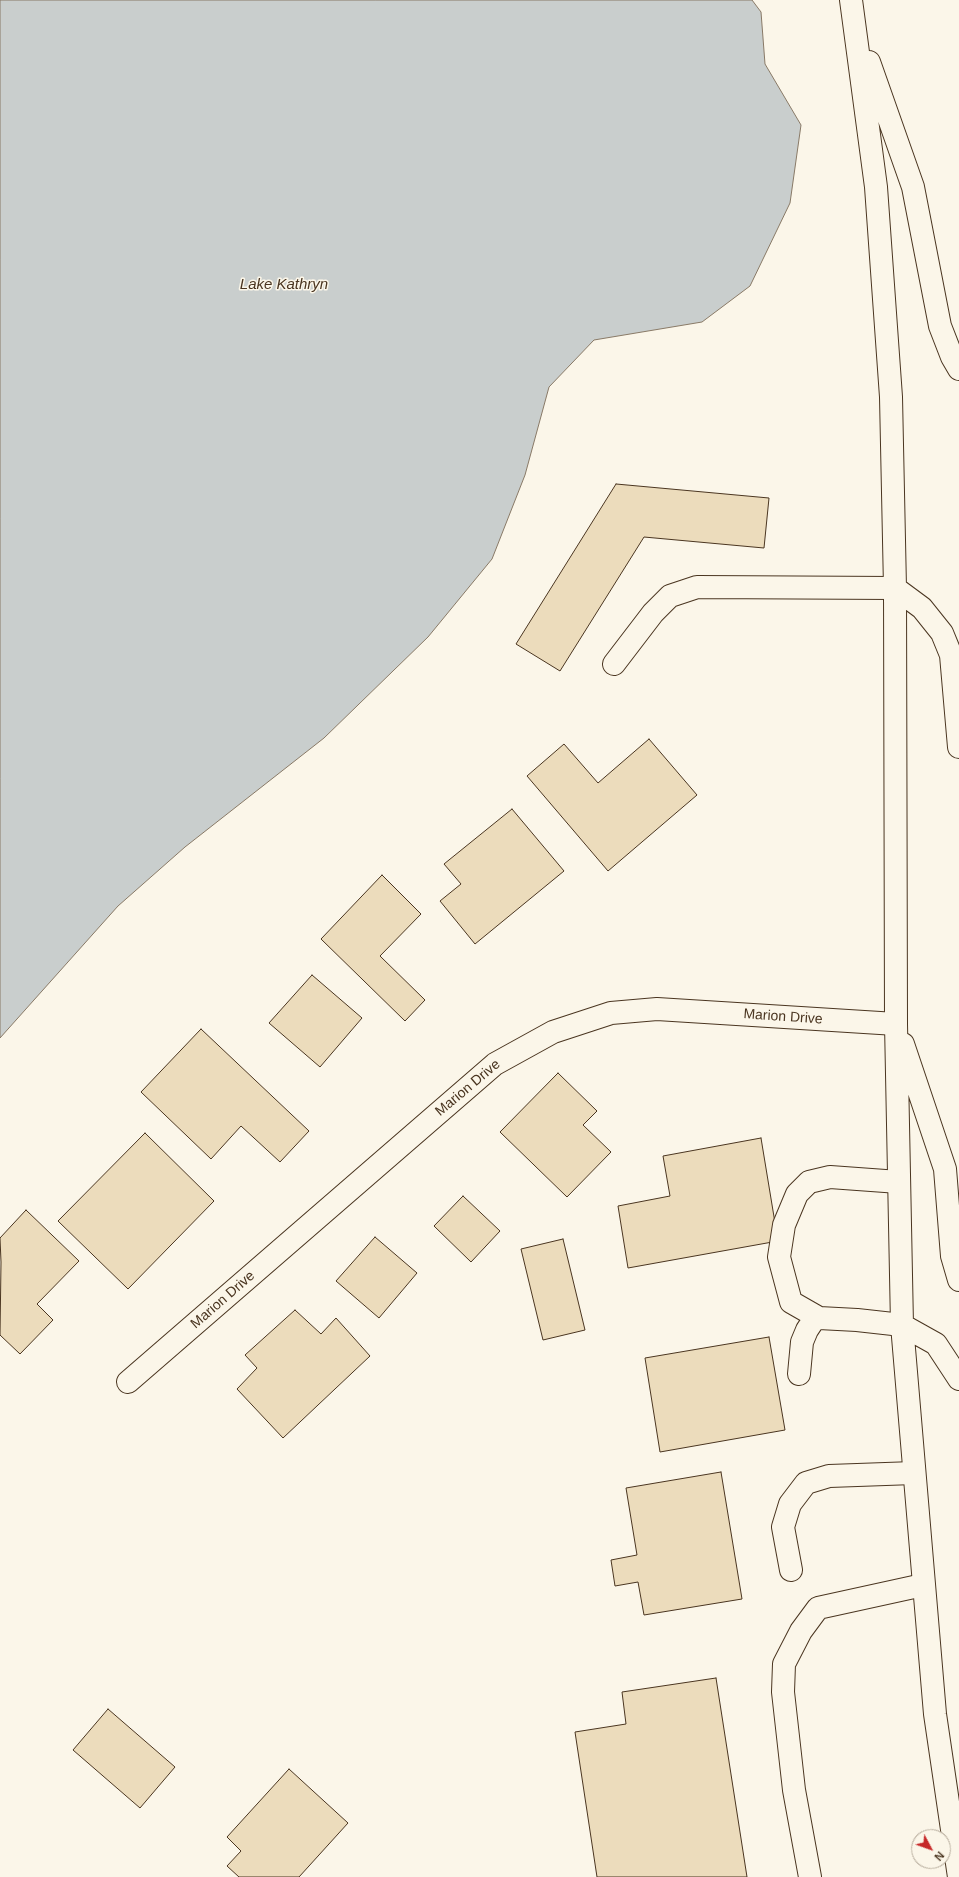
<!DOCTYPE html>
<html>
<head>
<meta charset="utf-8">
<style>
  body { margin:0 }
  #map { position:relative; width:959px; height:1877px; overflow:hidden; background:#fbf6e9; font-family:Arial,sans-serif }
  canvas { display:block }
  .north { position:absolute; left:911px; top:1829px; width:40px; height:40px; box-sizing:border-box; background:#fbf6e9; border:1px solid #b4a999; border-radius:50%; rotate:131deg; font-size:11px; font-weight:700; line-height:16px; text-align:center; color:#4a3520 }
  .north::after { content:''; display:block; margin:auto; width:14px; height:18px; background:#c62828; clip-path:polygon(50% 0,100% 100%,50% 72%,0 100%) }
</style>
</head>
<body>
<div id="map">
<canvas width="959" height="1877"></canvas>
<div class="north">N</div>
</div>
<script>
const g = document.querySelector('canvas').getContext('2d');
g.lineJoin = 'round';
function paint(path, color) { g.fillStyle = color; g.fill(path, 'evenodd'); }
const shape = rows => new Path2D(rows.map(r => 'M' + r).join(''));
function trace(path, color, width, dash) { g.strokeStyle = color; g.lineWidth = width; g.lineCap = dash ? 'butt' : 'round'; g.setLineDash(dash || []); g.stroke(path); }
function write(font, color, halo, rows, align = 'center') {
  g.font = font + ' Arial,sans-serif'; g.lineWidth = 3; g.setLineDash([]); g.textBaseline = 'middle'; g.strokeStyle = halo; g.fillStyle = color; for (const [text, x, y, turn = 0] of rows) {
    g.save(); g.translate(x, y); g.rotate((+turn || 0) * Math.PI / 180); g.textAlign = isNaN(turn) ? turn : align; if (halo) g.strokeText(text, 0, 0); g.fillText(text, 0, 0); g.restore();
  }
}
const water = shape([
  [0,0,752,0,761,12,765,64,801,125,790,203,750,286,702,322,594,340,549,387,525,475,492,559,428,637,324,738,185,847,118,906,0,1038,0,0]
]);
paint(water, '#c9cecd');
trace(water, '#887966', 1);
const building = shape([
  [616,484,769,498,764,548,644,537,560,671,516,644,616,484],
  [649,739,697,795,608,871,527,776,564,744,598,783,649,739],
  [512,809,564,871,475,944,440,901,461,884,444,864,512,809],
  [382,875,421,914,380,956,425,1000,405,1021,321,939,382,875],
  [312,975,362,1018,320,1067,269,1023,312,975],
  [201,1029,309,1131,280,1162,241,1126,211,1159,141,1092,201,1029],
  [558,1073,597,1111,583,1125,611,1152,567,1197,500,1132,558,1073],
  [145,1133,214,1201,128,1289,58,1221,145,1133],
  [761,1138,778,1241,628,1268,618,1206,670,1196,663,1156,761,1138],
  [463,1196,500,1231,471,1262,434,1226,463,1196],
  [26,1210,79,1261,37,1304,53,1320,20,1354,0,1335,1,1262,0,1238,26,1210],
  [375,1237,417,1273,379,1318,336,1281,375,1237],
  [563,1239,585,1330,543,1340,521,1249,563,1239],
  [295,1310,321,1334,336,1318,370,1356,283,1438,237,1389,257,1368,245,1355,295,1310],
  [769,1337,785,1430,660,1452,645,1358,769,1337],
  [721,1472,742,1599,644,1615,638,1582,615,1586,611,1560,637,1555,626,1488,721,1472],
  [716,1678,747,1877,597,1877,575,1732,626,1724,622,1692,716,1678],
  [108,1709,175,1767,140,1808,73,1750,108,1709],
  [289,1769,348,1823,299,1877,239,1877,227,1866,241,1851,227,1837,289,1769]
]);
paint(building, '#ecdcbc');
trace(building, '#4a3520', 1);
const minor = shape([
  [614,664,653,613,670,596,697,587,895,588],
  [819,1318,791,1302,779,1257,784,1225,797,1194,809,1182,830,1177,899,1182],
  [799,1374,802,1342,807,1330,813,1321,819,1318,857,1320,902,1325],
  [128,1382,495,1064,553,1032,611,1013,657,1009,896,1024],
  [791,1570,783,1527,790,1504,806,1483,829,1476,914,1473],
  [810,1877,794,1790,783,1692,784,1664,801,1631,818,1608,923,1585]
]);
const major = shape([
  [851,0,876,187,891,397,895,588,896,1024,902,1325,935,1714,959,1877],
  [869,62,913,187,940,326,952,357,959,369],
  [895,588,922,608,942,633,951,655,959,747],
  [903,1044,945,1169,952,1256,959,1280],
  [902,1325,936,1344,959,1379]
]);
trace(minor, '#4a3520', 24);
trace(major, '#4a3520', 24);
trace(minor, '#fbf6e9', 22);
trace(major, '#fbf6e9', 22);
write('14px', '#4a3520', '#fbf6e9', [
  ["Marion Drive",783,1017,4],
  ["Marion Drive",468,1088,-40],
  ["Marion Drive",223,1300,-41]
]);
write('italic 15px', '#4a3520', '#fbf6e9', [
  ["Lake Kathryn",284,285]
]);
</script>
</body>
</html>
